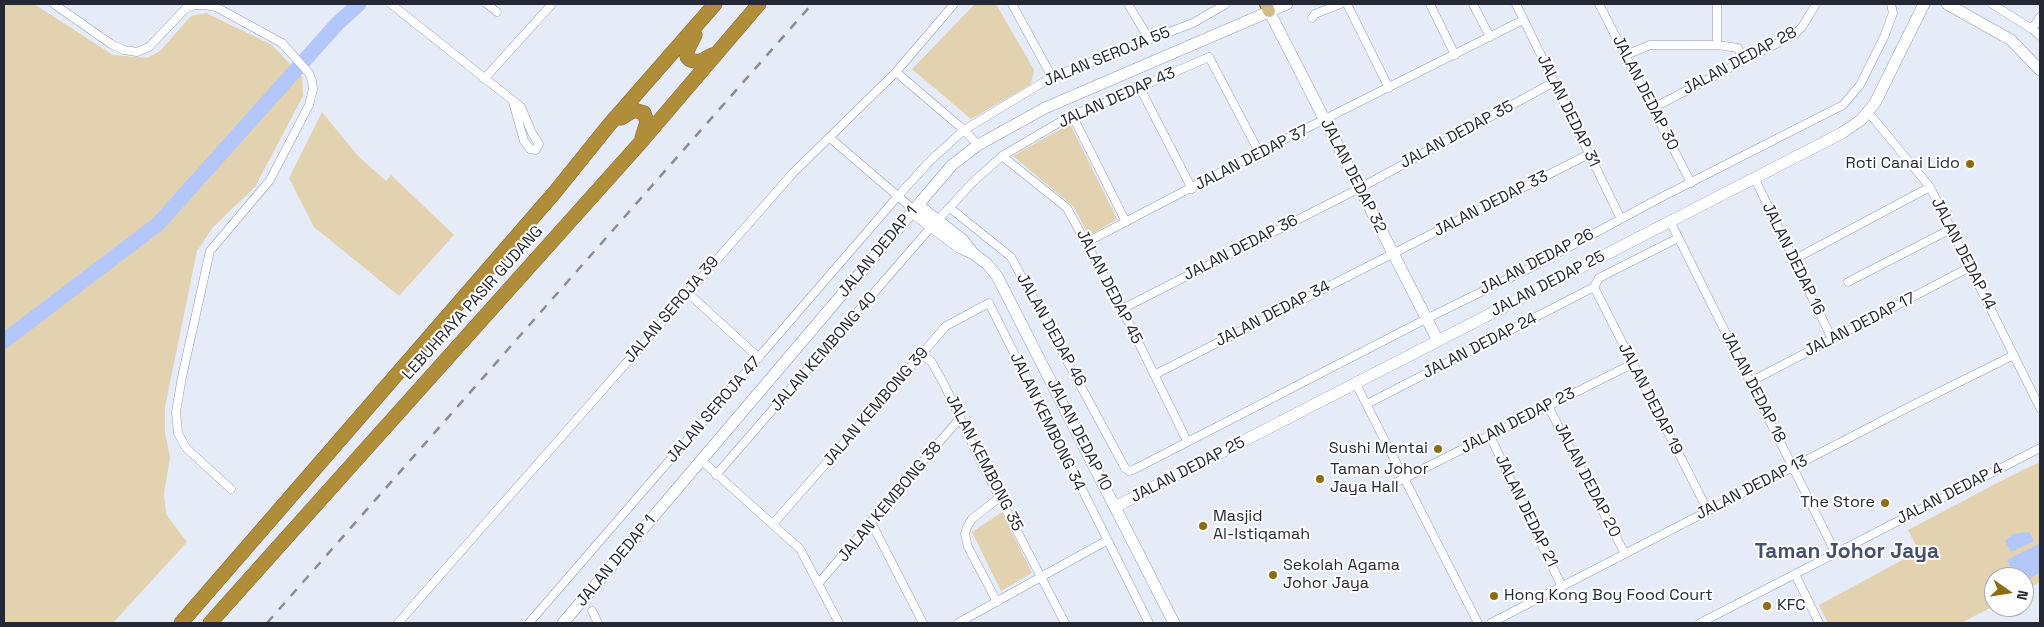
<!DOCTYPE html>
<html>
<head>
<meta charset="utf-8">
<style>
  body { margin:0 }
  #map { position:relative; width:2044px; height:627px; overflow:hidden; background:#e6ebf8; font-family:"Space Grotesk",sans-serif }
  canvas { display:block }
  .frame { position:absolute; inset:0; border:5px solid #242835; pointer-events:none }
  .north { position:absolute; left:1984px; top:567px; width:50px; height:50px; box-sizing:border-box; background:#fff; border:1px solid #a7a9ae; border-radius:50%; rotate:103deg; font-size:14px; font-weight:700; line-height:20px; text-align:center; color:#242835 }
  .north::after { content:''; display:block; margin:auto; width:18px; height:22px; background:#8e6d10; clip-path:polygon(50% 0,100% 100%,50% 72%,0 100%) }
</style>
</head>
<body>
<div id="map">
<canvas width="2044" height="627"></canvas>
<div class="frame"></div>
<div class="north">N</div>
</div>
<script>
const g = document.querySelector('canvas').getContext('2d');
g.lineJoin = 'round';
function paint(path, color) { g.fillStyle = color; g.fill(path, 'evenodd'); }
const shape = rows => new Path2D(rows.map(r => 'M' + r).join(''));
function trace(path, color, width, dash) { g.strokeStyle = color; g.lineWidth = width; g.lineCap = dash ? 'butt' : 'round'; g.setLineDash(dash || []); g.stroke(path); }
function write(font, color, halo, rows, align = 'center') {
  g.font = font + ' "Space Grotesk",sans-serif'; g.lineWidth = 4; g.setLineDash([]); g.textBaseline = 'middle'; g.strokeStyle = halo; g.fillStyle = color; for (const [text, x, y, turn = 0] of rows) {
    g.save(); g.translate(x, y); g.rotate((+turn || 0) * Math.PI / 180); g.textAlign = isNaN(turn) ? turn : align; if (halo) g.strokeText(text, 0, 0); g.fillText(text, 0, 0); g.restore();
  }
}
paint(shape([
  [4,4,34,4,113,55,147,58,160,51,191,16,206,13,272,45,302,77,303,96,255,187,213,227,197,251,165,407,165,432,170,458,164,493,166,514,187,542,113,623,4,623],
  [975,4,996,4,1034,70,1031,84,971,119,912,69],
  [322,112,358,156,386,181,391,175,454,235,399,296,314,227,289,178],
  [1070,124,1117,219,1089,236,1074,207,1013,156],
  [2040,462,2040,582,2024,591,2024,577,1994,577,1994,606,1961,623,1828,623,1819,605,1919,551,1908,530,2003,480],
  [1002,512,1032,573,1001,591,972,532]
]), '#e2d2af');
paint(shape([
  [2029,532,2034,541,2011,552,2005,541,2013,534],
  [2040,543,2040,573,2024,581,2024,577,2016,577,2007,560]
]), '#b4c7fb');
trace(shape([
  [4,341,158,224,337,24,359,4]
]), '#b4c7fb', 15);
const street = shape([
  [54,4,111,44,124,50,137,52,149,47,185,9,194,5,205,5,216,7,282,43,309,73,312,81,313,89,309,105,270,180,210,251,182,377,176,412,178,433,186,448,231,489],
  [391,4,521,107,532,133,539,144,536,150,530,149,524,141,513,102],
  [487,4,497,12],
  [1012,4,1052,77],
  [1128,4,1149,39],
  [1347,4,1389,88],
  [1430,4,1455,55],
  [1473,4,1490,37],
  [1516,4,1621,219],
  [1599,4,1691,183],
  [1717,4,1717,45],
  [1992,4,2032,29,2040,36],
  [1312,18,1315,14,1340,4],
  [2032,29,2040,17],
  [1626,55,1650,45,1717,45,1738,48,1744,61],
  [896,72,964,130,978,145],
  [484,79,552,4],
  [1140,88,1192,189],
  [1653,108,1795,34,1802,27,1816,4],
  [1868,112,1930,187,2040,408],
  [1072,115,1126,222],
  [830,138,914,210],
  [1002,156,1067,208,1122,309,1187,441],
  [1755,179,1832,339],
  [950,208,1011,257,1125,468,1129,471,1133,470,1426,319,1532,267,1658,199,1843,105,1860,85,1884,37,1893,13,1891,4],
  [938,220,973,182,1002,156,1072,115,1106,102,1209,57,1259,152],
  [1670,221,1836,554],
  [1087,242,1259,152,1523,20],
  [1793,260,1930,187],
  [1848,282,1951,229],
  [1594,287,1708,511],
  [1594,287,1599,278,1678,238],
  [687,292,759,358],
  [1122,309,1360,188,1554,82],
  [921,355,931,361,944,384,980,460,1065,623],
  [1154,375,1589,154],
  [1750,382,1970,267],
  [1356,384,1478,623],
  [1367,404,1594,287],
  [1548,406,1625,554],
  [1490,436,1562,587],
  [701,460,800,549,839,623],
  [716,475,931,227],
  [1395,483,1632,364],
  [773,524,946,326,989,303,1149,623],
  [872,524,923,623],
  [1795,574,1819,623],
  [818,584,960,418],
  [997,602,968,547,965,534,967,527,972,519,1000,497],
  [592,611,598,623],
  [398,623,793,173,896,72,954,4],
  [529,623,898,196,930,161,964,130,1052,77,1193,23,1226,4],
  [958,623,1106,541],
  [1491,623,1905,409,2014,355],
  [1700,623,2040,448]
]);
const secondary = shape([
  [1947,4,2011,40,2040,70],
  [1269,11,1438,341],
  [918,205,963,240,973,253],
  [912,212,959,247,974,254,987,264,997,276,1174,623],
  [1115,507,1842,133,1861,120,1875,103,1924,4],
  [563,623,952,165,978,145,1045,108,1287,4]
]);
const primary = shape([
  [1266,4,1269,11]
]);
const highway = shape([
  [695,35,687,51,687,57,690,60,699,62,712,55],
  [621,118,634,110,644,113,647,122,642,138],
  [181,623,555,192,609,125,715,4],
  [210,623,641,142,759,4]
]);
trace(street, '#919dbd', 9);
trace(secondary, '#919dbd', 12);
trace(primary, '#7f6a37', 14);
trace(highway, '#7f6a37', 15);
trace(street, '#fff', 8);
trace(secondary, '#fff', 11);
trace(primary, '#d0bb88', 12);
trace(highway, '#b08d38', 14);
trace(shape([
  [267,623,812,4]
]), '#888c99', 2.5, [9, 9]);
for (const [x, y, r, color] of [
  [1970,164,5,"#8e6d10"],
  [1438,449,5,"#8e6d10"],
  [1320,479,5,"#8e6d10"],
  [1885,503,5,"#8e6d10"],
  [1203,526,5,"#8e6d10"],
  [1273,575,5,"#8e6d10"],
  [1494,596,5,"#8e6d10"],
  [1767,606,5,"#8e6d10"]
]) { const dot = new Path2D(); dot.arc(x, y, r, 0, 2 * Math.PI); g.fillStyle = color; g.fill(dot); trace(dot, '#fff', 2); }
write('16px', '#242835', '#fff', [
  ["JALAN SEROJA 55",1107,57,-22],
  ["JALAN DEDAP 28",1740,61,-28],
  ["JALAN DEDAP 30",1645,93,63],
  ["JALAN DEDAP 43",1117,98,-24],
  ["JALAN DEDAP 31",1568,111,64],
  ["JALAN DEDAP 35",1457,135,-28],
  ["JALAN DEDAP 37",1252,158,-27],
  ["JALAN DEDAP 32",1353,176,63],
  ["JALAN DEDAP 33",1491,204,-27],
  ["JALAN DEDAP 36",1241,248,-27],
  ["JALAN DEDAP 1",878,252,-50],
  ["JALAN DEDAP 14",1963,254,63],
  ["JALAN DEDAP 16",1793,259,64],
  ["JALAN DEDAP 26",1537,262,-27],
  ["JALAN DEDAP 25",1548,284,-27],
  ["JALAN DEDAP 45",1109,287,63],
  ["LEBUHRAYA PASIR GUDANG",473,303,-48],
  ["JALAN SEROJA 39",672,310,-49],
  ["JALAN DEDAP 34",1273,314,-27],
  ["JALAN DEDAP 17",1860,325,-27],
  ["JALAN DEDAP 46",1051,330,61],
  ["JALAN DEDAP 24",1480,346,-27],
  ["JALAN KEMBONG 40",824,352,-49],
  ["JALAN DEDAP 18",1753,387,63],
  ["JALAN DEDAP 19",1650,399,63],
  ["JALAN KEMBONG 39",876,407,-49],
  ["JALAN SEROJA 47",714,410,-49],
  ["JALAN DEDAP 23",1518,421,-27],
  ["JALAN KEMBONG 34",1047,422,64],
  ["JALAN DEDAP 10",1079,435,63],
  ["JALAN KEMBONG 35",984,463,63],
  ["JALAN DEDAP 25",1188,470,-27],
  ["JALAN DEDAP 20",1587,480,63],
  ["JALAN DEDAP 13",1752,488,-27],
  ["JALAN DEDAP 4",1950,494,-27],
  ["JALAN KEMBONG 38",890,502,-50],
  ["JALAN DEDAP 21",1526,511,64],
  ["JALAN DEDAP 1",616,561,-50]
]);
write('16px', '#242835', '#fff', [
  ["Roti Canai Lido",1960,164,"right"],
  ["Sushi Mentai",1428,449,"right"],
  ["Taman Johor",1330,470],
  ["Jaya Hall",1330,488],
  ["The Store",1875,503,"right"],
  ["Masjid",1213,517],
  ["Al-Istiqamah",1213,535],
  ["Sekolah Agama",1283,566],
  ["Johor Jaya",1283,584],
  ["Hong Kong Boy Food Court",1504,596],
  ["KFC",1777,606]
], 'left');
write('bold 21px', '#46506c', '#fff', [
  ["Taman Johor Jaya",1847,552]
]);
</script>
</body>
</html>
